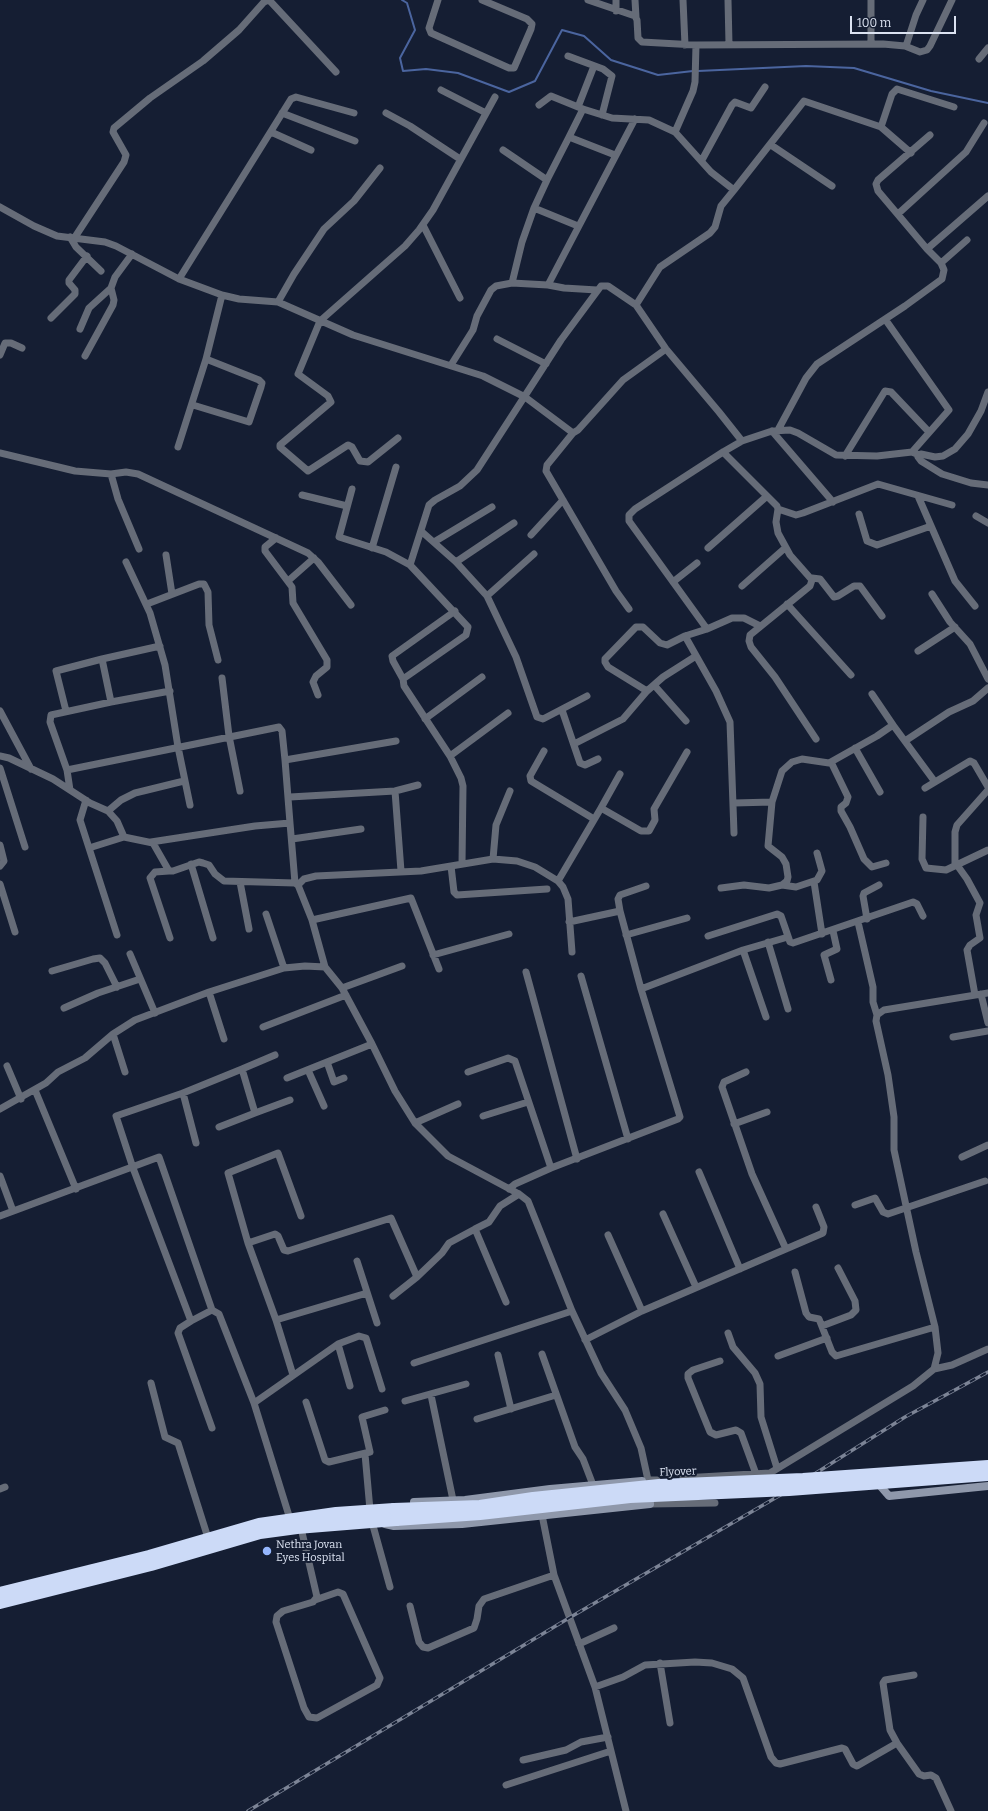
<!DOCTYPE html>
<html>
<head>
<meta charset="utf-8">
<style>
  body { margin:0 }
  #map { position:relative; width:988px; height:1811px; overflow:hidden; background:#151e33; font-family:Bitter,serif }
  canvas { display:block }
  .scale { position:absolute; left:850px; top:16px; width:106px; height:18px; box-sizing:border-box; border:2px solid #dbe2f1; border-top:0; padding-left:5px; font-size:12px; line-height:14px; white-space:nowrap; color:#dbe2f1; -webkit-text-stroke:3px #151e33; paint-order:stroke }
</style>
</head>
<body>
<div id="map">
<canvas width="988" height="1811"></canvas>
<div class="scale">100 m</div>
</div>
<script>
const g = document.querySelector('canvas').getContext('2d');
g.lineJoin = 'round';
const shape = rows => new Path2D(rows.map(r => 'M' + r).join(''));
function trace(path, color, width, dash) { g.strokeStyle = color; g.lineWidth = width; g.lineCap = dash ? 'butt' : 'round'; g.setLineDash(dash || []); g.stroke(path); }
function write(font, color, halo, rows, align = 'center') {
  g.font = font + ' Bitter,serif'; g.lineWidth = 4; g.setLineDash([]); g.textBaseline = 'middle'; g.strokeStyle = halo; g.fillStyle = color; for (const [text, x, y, turn = 0] of rows) {
    g.save(); g.translate(x, y); g.rotate((+turn || 0) * Math.PI / 180); g.textAlign = isNaN(turn) ? turn : align; if (halo) g.strokeText(text, 0, 0); g.fillText(text, 0, 0); g.restore();
  }
}
trace(shape([
  [402,0,407,3,415,30,400,58,403,71,426,69,458,73,509,92,535,81,562,30,584,36,611,60,658,75,693,71],
  [698,71,806,66,854,68,931,91,988,103]
]), '#4b659f', 2);
trace(shape([
  [438,0,429,28,431,33,509,68,514,68,531,29,532,24,527,19,482,0],
  [588,0,635,16,637,20,638,38,642,42,696,45,883,44,905,46,920,52,927,50,930,46,952,0],
  [635,0,636,17],
  [683,0,685,45],
  [728,0,729,44],
  [871,0,871,44],
  [616,11,616,0],
  [906,46,916,15,923,0],
  [568,56,603,69,612,76,602,115],
  [979,59,988,48],
  [441,90,486,113],
  [539,105,551,96,583,109],
  [578,107,594,66],
  [282,113,355,141],
  [386,113,410,126,460,159],
  [881,127,911,153],
  [271,132,311,150],
  [771,145,832,186],
  [503,150,547,180],
  [615,155,569,137,583,109,612,118,649,120,675,132],
  [702,160,732,105,735,102,751,108,765,87],
  [734,190,804,101,881,127,892,94,897,89,954,107],
  [0,207,34,226,57,236,105,242,116,246,179,279,222,295,239,299,278,302,353,335,483,376,525,397,573,433,578,430,623,380,666,349],
  [534,208,578,226],
  [899,213,966,152,984,123],
  [423,225,460,298],
  [70,237,76,247,101,271],
  [75,237,124,162,126,155,113,132,114,128,150,98,203,61,239,30,264,2,268,0,271,2,336,72],
  [927,249,988,196],
  [941,263,967,240],
  [179,279,291,99,296,97,354,113],
  [512,283,522,242,534,208,547,180,569,137],
  [548,285,635,119],
  [278,302,294,274,324,229,354,201,380,168],
  [636,305,660,267,710,233,715,227,721,206,734,190,711,172,675,132,693,91,695,82,696,45],
  [51,318,75,294,75,290,69,283,69,280,87,256],
  [885,319,949,410,912,452],
  [80,329,89,308,111,288],
  [497,339,546,364],
  [0,355,5,343,11,343,22,348],
  [85,356,113,305,114,300,111,288,115,277,132,254],
  [451,365,473,330,477,316,491,290,496,286,512,283,548,285,564,288,597,290],
  [988,392,981,411,968,434,955,449,943,456,935,457,921,454,918,457,921,461,942,474,971,483,988,485],
  [193,405,249,422,261,387,262,383,259,380,206,359],
  [778,430,806,378,817,364,905,306,942,279,944,270,941,263,927,249,878,191,876,184,878,180,930,135],
  [772,431,833,502],
  [573,433,547,465,546,471,616,591,629,609],
  [398,438,368,462,360,461,352,447,348,445,308,471,280,447,280,445,331,402,328,396,298,374,320,321,405,246,419,230,433,210,495,97],
  [178,447,206,359,222,295],
  [723,452,777,506,778,509,776,522,778,533,790,555,812,580,810,586,750,635,749,641,751,647,775,677,816,739],
  [0,453,75,471,111,474,126,472,138,474,308,553,318,562,351,605],
  [845,456,885,391,891,392,929,432],
  [111,474,118,499,139,549],
  [352,489,339,537,386,552,410,565,468,627,466,635,403,679,404,686,450,756,461,778,463,786,462,864],
  [302,495,347,506],
  [918,496,955,581,975,606],
  [778,509,796,515,803,513,878,484,952,505],
  [859,514,867,541,877,545,931,526],
  [976,516,988,523],
  [421,531,456,562,487,596,516,657,537,717,543,719,587,696],
  [531,535,563,500],
  [276,538,265,547,265,551,292,587,293,603,327,660,327,667,316,676,313,682,318,695],
  [434,542,492,507],
  [372,548,396,467],
  [708,548,767,496],
  [166,555,172,594],
  [126,562,150,613,165,665,178,747,190,805],
  [456,562,514,523],
  [410,565,429,505,435,500,460,486,477,470,561,340,601,286,608,286,636,305,666,349,719,412,742,441],
  [812,578,820,579,834,597,838,596,854,586,860,586,882,616],
  [288,581,314,558],
  [673,582,697,563],
  [742,586,785,548],
  [932,594,950,622,970,644,988,679],
  [487,596,534,554],
  [147,604,199,584,204,584,208,592,209,625,218,660],
  [787,604,851,675],
  [707,629,629,521,629,515,635,509,723,452,742,441,772,431,790,430,798,433,836,455,877,456,912,452,919,455],
  [685,636,716,691,730,722,734,833],
  [918,651,955,627],
  [222,678,229,736,240,791],
  [403,679,393,661,392,656,455,611],
  [654,685,686,721],
  [647,691,608,667,605,662,605,659,636,627,643,627,660,643,667,645,685,636,707,629,732,618,744,618,760,626],
  [111,702,102,659,160,646],
  [562,710,580,763,585,765,598,759],
  [0,711,31,769],
  [66,711,56,671,102,659],
  [425,719,482,677],
  [893,725,935,782],
  [905,741,949,712,973,701,988,688],
  [574,744,623,719,647,691,663,677,696,656],
  [855,748,880,792],
  [544,751,530,776,531,781,594,819],
  [0,756,9,758,53,779,90,803,108,811,117,821,124,837,153,843,169,871,173,871,199,862,203,863,209,865,215,874,224,881,295,883,298,885,312,920,325,967,342,988,372,1044,395,1091,415,1123,448,1156,519,1194,528,1201,572,1311,601,1373,625,1410,641,1448,648,1480,657,1480],
  [450,756,508,713],
  [285,760,396,741],
  [831,762,848,797,846,803,841,807,841,811,850,827,864,859,872,867,886,863],
  [0,768,25,847],
  [67,770,279,727,282,731,285,760,290,823],
  [925,788,970,761,974,763,988,787],
  [70,790,67,770,50,722,51,715,111,702,170,691],
  [395,791,401,871],
  [290,797,395,791,418,785],
  [86,800,80,820,117,935],
  [734,803,772,802,782,771,792,762,802,759,829,763,877,736,893,725,872,694],
  [601,808,620,774],
  [108,811,121,800,135,793,184,781],
  [923,817,922,859,926,868,946,870,988,850],
  [292,839,361,829],
  [151,842,255,826,290,823,295,883],
  [0,845,4,861,0,866],
  [89,848,124,837],
  [493,859,496,825,510,791],
  [191,864,213,938],
  [957,865,967,879,980,903,976,915,980,938,970,945,967,950,975,995],
  [451,866,454,892,457,895,547,889],
  [955,866,955,832,957,825,988,790],
  [169,871,155,872,150,878,170,938],
  [558,881,601,808,641,831,649,831,655,820,654,809,687,752],
  [240,882,249,929],
  [814,882,822,934],
  [0,884,15,932],
  [298,885,304,879,316,876,421,871,493,859,517,861,535,867,558,881,563,887,568,899,572,952],
  [782,885,796,887,817,880,822,871,817,853],
  [721,888,744,885,769,888,782,885,787,881,788,877,786,864,782,857,768,846,772,802],
  [266,914,284,968],
  [867,919,863,896,864,893,879,885],
  [312,920,411,898,439,969],
  [569,922,620,911,618,899,620,895,646,886],
  [858,922,873,987,873,1002,877,1015],
  [626,935,687,918],
  [708,936,777,914,781,916,790,942,793,943,913,902,917,904,923,916],
  [768,942,788,1009],
  [743,950,766,1017],
  [130,954,155,1013],
  [433,955,509,934],
  [52,971,93,959,100,958,105,963,117,987],
  [526,972,577,1159],
  [581,976,628,1139],
  [831,980,824,955,837,949,833,931],
  [342,988,402,966],
  [641,989,743,950,788,937],
  [209,992,224,1039],
  [981,994,988,1023],
  [64,1008,98,993,140,979],
  [263,1027,346,995],
  [113,1034,125,1072],
  [953,1037,988,1031],
  [327,1062,334,1082,344,1078],
  [7,1066,21,1099],
  [242,1069,275,1055],
  [308,1070,324,1106],
  [468,1072,508,1058,515,1061,551,1168],
  [746,1072,724,1082,722,1087,752,1174,786,1249],
  [287,1078,372,1044],
  [35,1090,76,1189],
  [183,1093,196,1143],
  [0,1109,46,1083,58,1072,85,1058,113,1034,135,1020,209,992,284,968,305,966,325,967],
  [483,1116,528,1102],
  [415,1123,458,1104],
  [734,1124,767,1112],
  [219,1127,255,1113],
  [962,1157,988,1145],
  [699,1172,740,1269],
  [0,1176,13,1211],
  [509,1189,515,1184,551,1168,678,1119,680,1117,641,989,620,911],
  [855,1205,875,1198,883,1212,888,1214,985,1181],
  [663,1214,696,1287],
  [0,1216,159,1157,212,1310],
  [475,1229,489,1222,500,1206,519,1194],
  [608,1235,642,1311],
  [248,1243,275,1234,278,1236,284,1250,288,1251,391,1218,417,1277,393,1296],
  [357,1261,377,1323],
  [795,1272,806,1313,809,1317,819,1319,832,1352,836,1356,935,1327],
  [417,1277,442,1253,449,1243,475,1229,506,1302],
  [276,1320,367,1293],
  [191,1321,133,1168,116,1116,183,1093,242,1069,255,1113,290,1100],
  [822,1326,851,1315,856,1310,855,1301,838,1268],
  [728,1333,733,1347,755,1373,760,1384,761,1417,777,1468],
  [585,1340,642,1311,823,1233,824,1227,816,1207],
  [338,1344,359,1336,366,1338,382,1389],
  [542,1354,575,1447,583,1459,593,1485],
  [498,1355,511,1409],
  [778,1356,827,1338],
  [720,1361,693,1370,688,1374,688,1378,710,1432,716,1435,736,1430,741,1433,756,1474],
  [414,1363,572,1311],
  [934,1369,952,1365,988,1349],
  [293,1375,276,1320,248,1243,228,1173,278,1153,301,1216],
  [151,1383,165,1437,178,1443,208,1538],
  [431,1395,453,1500],
  [405,1401,466,1384],
  [306,1402,325,1460,329,1462,370,1452,362,1417,385,1410],
  [254,1403,338,1344,350,1386],
  [477,1419,556,1395],
  [212,1428,178,1333,180,1328,191,1321,212,1310,219,1314,254,1403,290,1519],
  [365,1454,370,1510],
  [683,1478,770,1473,913,1386,934,1369,938,1353,935,1327,916,1252,894,1150,894,1117,888,1075,876,1021,877,1015,884,1010,988,993],
  [0,1489,5,1487],
  [650,1504,715,1503],
  [542,1515,554,1575,595,1687,626,1811],
  [372,1522,390,1587],
  [301,1528,317,1597,313,1602,283,1611,277,1616,276,1622,304,1708,309,1717,317,1718,377,1685,380,1678,343,1594,338,1592,315,1600],
  [410,1606,419,1642,423,1647,428,1648,474,1628,477,1619,479,1606,484,1599,554,1575],
  [579,1644,614,1628],
  [660,1663,670,1723],
  [914,1675,885,1680,883,1683,890,1730,897,1743,919,1774,924,1776,931,1775,936,1778,951,1811],
  [595,1687,623,1677,645,1665,695,1662,712,1663,732,1669,743,1678,771,1757,776,1763,780,1764,842,1748,845,1749,853,1764,857,1766,897,1743],
  [523,1760,566,1750,581,1742,608,1737],
  [506,1785,611,1751]
]), '#666c78', 7);
trace(shape([
  [876,1481,889,1496,988,1486],
  [414,1502,465,1500,550,1489,642,1481],
  [385,1524,394,1526,462,1524,650,1504,649,1492]
]), '#8f98ab', 8);
trace(shape([
  [0,1593,149,1556,259,1524,336,1513,394,1509],
  [0,1603,151,1565,260,1533,297,1528,396,1520]
]), '#ccdaf7', 12);
const rail = shape([
  [248,1811,569,1618,789,1490,905,1417,988,1372]
]);
trace(rail, '#7c8496', 3.5);
trace(rail, '#151e33', 2, [6]);
trace(shape([
  [394,1509,480,1506,533,1498,659,1485,803,1479,988,1466],
  [396,1520,480,1514,630,1497,789,1490,988,1475]
]), '#ccdaf7', 12);
for (const [x, y, r, color] of [
  [267,1551,5,"#95b6fd"]
]) { const dot = new Path2D(); dot.arc(x, y, r, 0, 2 * Math.PI); g.fillStyle = color; g.fill(dot); trace(dot, '#151e33', 1.5); }
write('11px', '#dbe2f1', '#151e33', [
  ["Flyover",678,1472,-2]
]);
write('11px', '#dbe2f1', '#151e33', [
  ["Nethra Jovan",276,1545],
  ["Eyes Hospital",276,1558]
], 'left');
</script>
</body>
</html>
